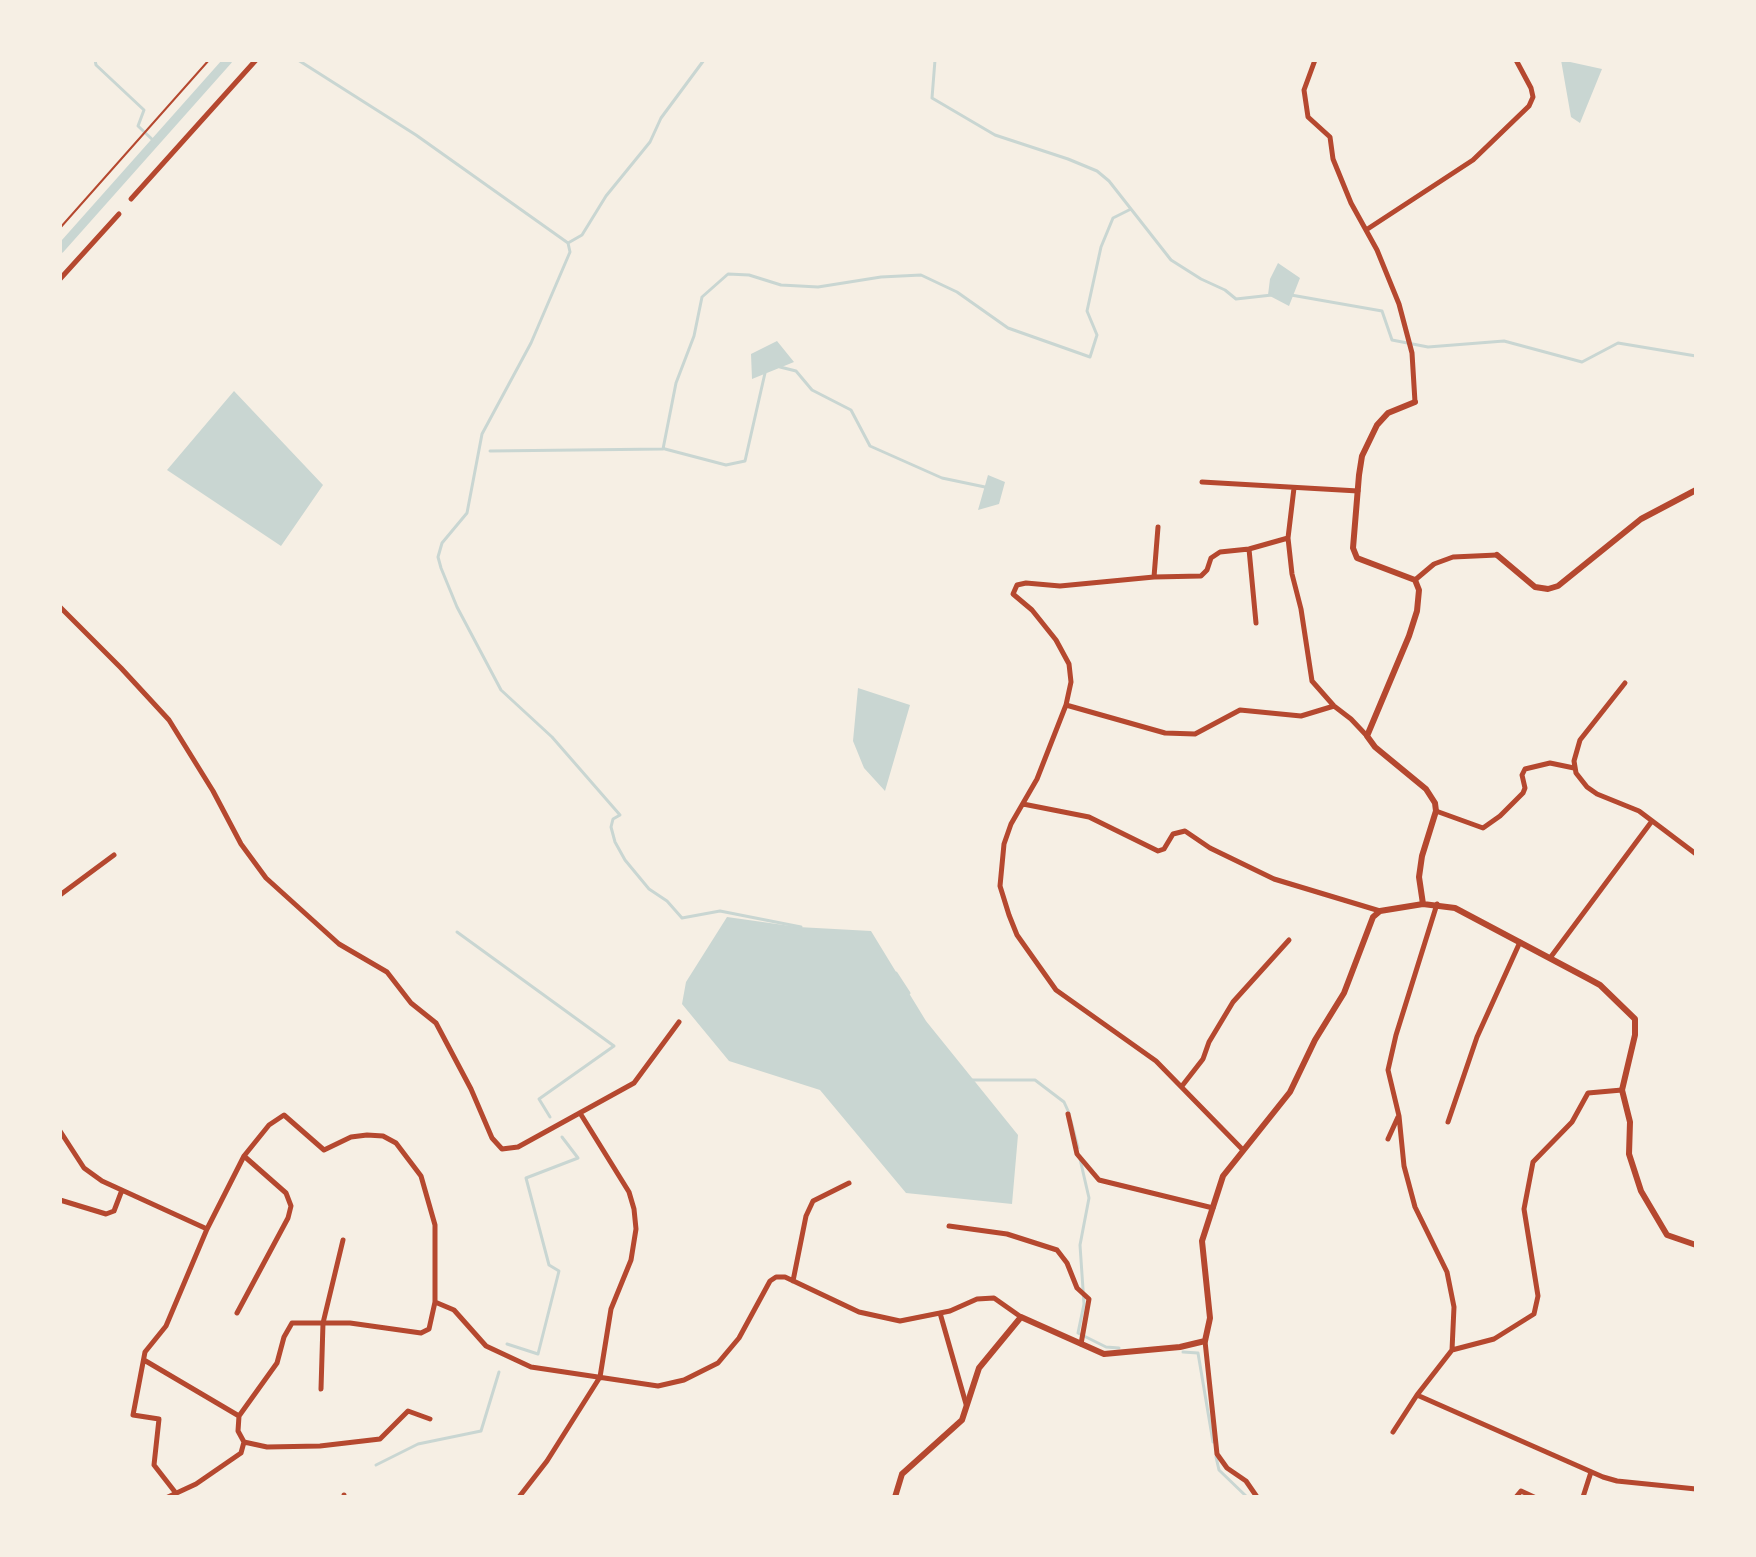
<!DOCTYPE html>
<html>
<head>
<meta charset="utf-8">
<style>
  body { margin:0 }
  #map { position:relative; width:1756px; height:1557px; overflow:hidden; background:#f6efe4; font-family:Barlow,sans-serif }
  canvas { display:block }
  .frame { position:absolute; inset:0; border:62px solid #f6efe4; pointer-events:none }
</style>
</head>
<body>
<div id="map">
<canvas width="1756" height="1557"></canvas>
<div class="frame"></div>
</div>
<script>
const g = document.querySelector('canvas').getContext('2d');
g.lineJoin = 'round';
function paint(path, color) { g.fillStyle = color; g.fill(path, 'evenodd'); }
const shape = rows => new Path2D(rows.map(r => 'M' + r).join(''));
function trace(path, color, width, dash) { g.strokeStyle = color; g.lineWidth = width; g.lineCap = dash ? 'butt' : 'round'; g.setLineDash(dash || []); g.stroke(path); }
paint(shape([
  [1561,60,1602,69,1580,123,1571,117],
  [1278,263,1300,278,1289,306,1268,295,1270,279],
  [777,341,794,362,752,379,751,354],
  [234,391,323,485,281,546,167,470],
  [988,475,1005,482,999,504,978,510],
  [858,688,910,705,885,791,864,768,853,741],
  [727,917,798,927,871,931,926,1021,1018,1135,1012,1204,906,1193,820,1090,729,1061,682,1004,686,982]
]), '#c9d6d2');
trace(shape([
  [95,60,96,65,144,110,138,126,155,142],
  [298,60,416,135,568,243,570,252,531,343,482,434,467,513,442,543,438,557,441,568,457,607,501,690,552,737,620,815,613,819,611,827,615,842,625,860,649,889,667,901,682,918,720,911,801,927],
  [935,60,932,98,995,135,1068,159,1097,171,1109,181,1171,260,1201,279,1225,290,1236,299,1272,295],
  [568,243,582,235,606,196,650,142,661,118,704,60],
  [1291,295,1382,311,1392,340,1428,347,1504,341,1582,362,1618,343,1696,356],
  [780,367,796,371,812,390,851,410,870,446,942,478,985,487],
  [665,449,726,465,745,461,765,373],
  [490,451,663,449,676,383,694,336,702,297,728,274,749,275,781,285,818,287,881,277,921,275,957,292,1008,328,1090,357,1097,335,1087,311,1101,247,1113,218,1131,209],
  [457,932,614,1046,539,1099,550,1117],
  [896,973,909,993],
  [971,1080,1035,1080,1064,1102,1069,1113],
  [1071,1121,1078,1148],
  [1080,1159,1089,1198,1080,1245,1084,1304,1078,1333,1106,1347,1119,1348],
  [507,1344,538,1354,559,1271,549,1265,526,1178,578,1158,562,1137],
  [1183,1352,1198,1353,1213,1442],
  [1216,1457,1219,1470,1247,1497],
  [376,1465,418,1444,481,1431,499,1372]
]), '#c9d6d2', 3);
trace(shape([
  [60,249,228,60]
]), '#c9d6d2', 9);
trace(shape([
  [60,228,209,60]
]), '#b5482f', 2);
trace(shape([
  [1315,60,1304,90,1308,117,1330,137,1333,159,1351,203,1377,250,1399,304,1412,353,1415,402],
  [131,199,256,60],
  [1366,230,1473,160,1529,106,1533,97,1531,88,1516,60],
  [60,279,119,214],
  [1202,482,1358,491],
  [1294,488,1288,538,1292,574,1301,609,1312,681,1334,706,1351,719,1367,736],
  [1249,549,1256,623],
  [1154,577,1158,527],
  [1415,580,1434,564,1453,557,1497,555],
  [60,607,121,668,169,720,213,791,241,844,266,878,339,944,387,972,411,1003,436,1023,471,1089,492,1138,502,1149,518,1147,634,1083,679,1022],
  [1625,683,1580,740,1574,761,1576,773,1587,787,1597,794,1639,811,1696,854],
  [1066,705,1165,733,1195,734,1240,710,1301,716,1334,706],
  [1023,804,1089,817,1158,851,1164,849,1173,834,1185,831,1210,848,1274,879,1380,911],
  [1436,811,1483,828,1500,816,1523,793,1525,788,1522,775,1525,769,1550,763,1574,768],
  [60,895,114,855],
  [1550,958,1652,821],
  [1182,1086,1203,1059,1209,1042,1233,1002,1289,940],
  [1068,1114,1077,1154,1099,1180,1213,1208],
  [1448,1122,1477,1037,1520,942],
  [60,1131,84,1168,102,1181,207,1229],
  [1388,1139,1398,1117],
  [1242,1149,1156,1061,1056,990,1017,935,1009,915,1000,886,1004,844,1011,824,1037,779,1066,705,1071,682,1069,664,1056,640,1032,610,1013,594,1017,585,1026,583,1060,586,1154,577,1201,576,1207,570,1211,558,1220,552,1249,549,1288,538],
  [60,1200,106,1214,114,1211,122,1190],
  [949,1226,1007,1234,1057,1250,1067,1263,1077,1288,1089,1299,1081,1344],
  [793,1281,806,1216,813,1201,849,1183],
  [435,1302,454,1310,486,1346,531,1367,658,1386,684,1380,718,1363,739,1338,770,1281,776,1277,785,1277,859,1312,900,1321,950,1311,977,1299,994,1298,1021,1317],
  [237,1313,288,1218,291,1206,286,1193,244,1156],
  [940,1313,966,1404],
  [1205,1341,1217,1454,1227,1468,1246,1481,1257,1497],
  [1452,1350,1494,1339,1534,1314,1538,1296,1524,1209,1533,1162,1572,1122,1588,1093,1622,1090],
  [144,1360,239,1416],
  [321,1389,323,1323,343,1240],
  [1417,1395,1603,1477,1617,1481,1696,1489],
  [1393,1432,1417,1395,1452,1350,1454,1307,1447,1272,1415,1207,1404,1166,1399,1116,1388,1070,1396,1035,1437,904],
  [244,1442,267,1447,320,1446,380,1439,408,1411,430,1419],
  [344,1495,344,1497],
  [168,1497,196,1484,241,1453,244,1442,238,1431,239,1416,277,1363,284,1337,292,1323,350,1323,421,1333,429,1329,435,1302,435,1225,421,1176,396,1143,383,1136,367,1135,351,1137,324,1150,284,1115,269,1125,244,1156,207,1229,166,1326,145,1352,133,1415,159,1419,154,1465,175,1492],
  [519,1497,547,1461,600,1377,611,1309,631,1260,636,1229,634,1209,629,1192,580,1113],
  [1516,1497,1521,1491,1534,1497],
  [1583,1497,1591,1472]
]), '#b5482f', 5);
trace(shape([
  [1415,402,1388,413,1377,425,1362,456,1359,475,1353,548,1357,558,1415,580,1419,590,1417,611,1409,636,1367,736,1375,747,1426,789,1435,803,1436,811,1422,856,1419,877,1423,904,1455,908,1589,979,1600,985,1635,1019,1635,1035,1622,1090,1630,1122,1629,1154,1641,1191,1667,1235,1696,1245],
  [1497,555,1535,587,1548,589,1558,586,1641,519,1696,490],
  [895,1497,902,1474,962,1420,979,1368,1021,1317,1104,1354,1180,1347,1205,1341,1210,1318,1202,1241,1223,1176,1290,1092,1315,1040,1344,993,1373,917,1380,911,1423,904]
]), '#b5482f', 6);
</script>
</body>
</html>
